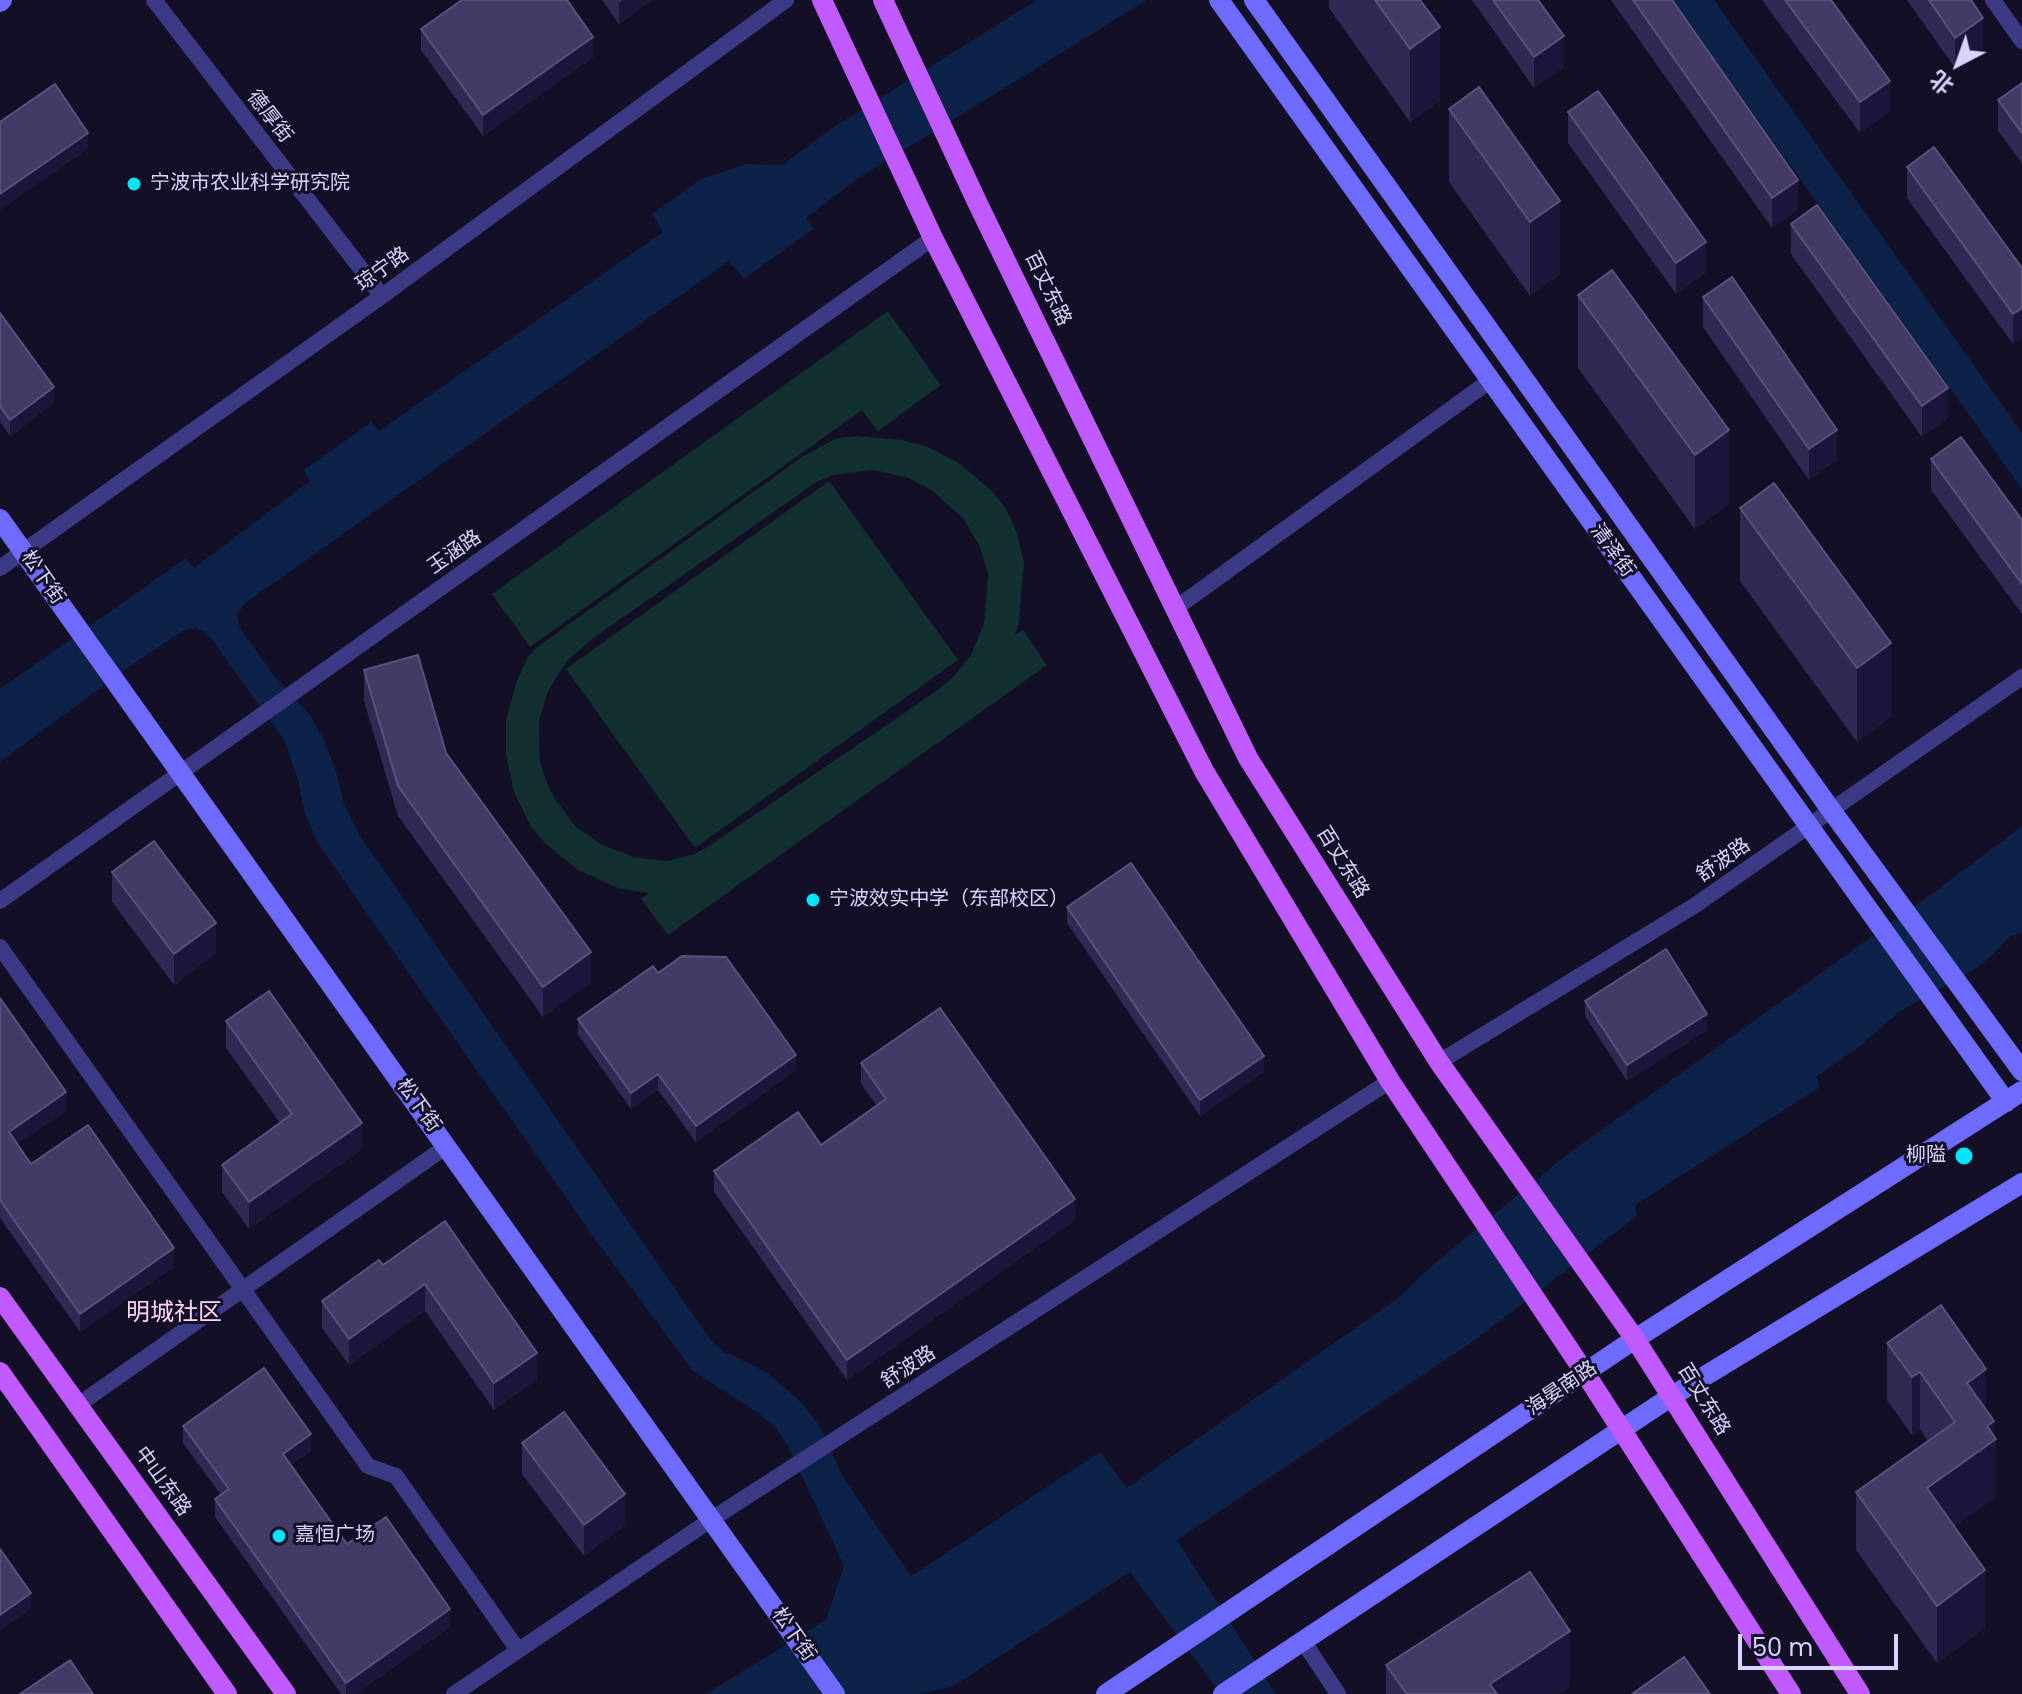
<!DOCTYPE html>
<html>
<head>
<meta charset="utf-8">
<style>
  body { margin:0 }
  #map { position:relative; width:2022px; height:1694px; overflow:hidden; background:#130f26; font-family:Poppins,"Noto Sans SC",sans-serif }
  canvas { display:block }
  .north { position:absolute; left:1918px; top:24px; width:80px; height:80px; -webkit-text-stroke:6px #130f26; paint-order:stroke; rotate:221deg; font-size:22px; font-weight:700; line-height:32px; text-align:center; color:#d9d4ff }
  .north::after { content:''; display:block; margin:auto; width:28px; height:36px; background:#d9d4ff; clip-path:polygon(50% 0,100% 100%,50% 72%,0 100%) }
  .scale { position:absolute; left:1738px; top:1634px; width:160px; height:36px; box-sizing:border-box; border:4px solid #d9d4ff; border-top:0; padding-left:10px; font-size:24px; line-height:28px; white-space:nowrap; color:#d9d4ff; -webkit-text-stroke:6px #130f26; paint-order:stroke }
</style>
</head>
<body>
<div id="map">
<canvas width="2022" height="1694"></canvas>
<div class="north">北</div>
<div class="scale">50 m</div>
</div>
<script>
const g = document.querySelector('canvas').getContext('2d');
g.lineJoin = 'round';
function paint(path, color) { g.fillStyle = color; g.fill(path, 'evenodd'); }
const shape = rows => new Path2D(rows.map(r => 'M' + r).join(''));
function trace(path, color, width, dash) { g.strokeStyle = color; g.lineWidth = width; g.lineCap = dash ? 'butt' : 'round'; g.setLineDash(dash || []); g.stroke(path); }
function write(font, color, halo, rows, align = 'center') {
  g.font = font + ' Poppins,"Noto Sans SC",sans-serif'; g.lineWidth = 6; g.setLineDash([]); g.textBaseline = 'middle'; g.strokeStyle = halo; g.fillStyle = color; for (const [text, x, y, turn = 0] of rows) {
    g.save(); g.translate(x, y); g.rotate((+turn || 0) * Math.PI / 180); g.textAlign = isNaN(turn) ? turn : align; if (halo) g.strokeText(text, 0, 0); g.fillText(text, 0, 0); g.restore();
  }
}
paint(shape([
  [888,311,941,385,878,431,862,410,530,647,492,594],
  [855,436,902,440,928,447,959,463,992,491,1006,509,1017,533,1024,562,1019,623,1015,635,1023,630,1047,665,668,935,641,899,649,893,618,888,578,870,546,844,531,827,514,792,506,755,506,720,516,683,528,657,536,648,802,457,835,439],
  [874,470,909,478,930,489,964,519,980,547,988,574,984,624,971,655,954,676,938,690,706,848,692,855,666,861,634,857,602,845,575,826,555,799,547,783,540,762,539,739,539,721,548,691,567,661,592,639,818,481,833,475],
  [829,481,958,660,695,848,566,669]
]), '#12302f');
paint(shape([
  [1037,0,1147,0,857,179,806,218,813,229,744,279,729,261,244,604,237,615,240,628,273,674,310,715,325,742,337,775,344,804,360,836,710,1339,723,1351,768,1373,803,1404,818,1424,845,1480,911,1576,1100,1452,1127,1488,1401,1296,1429,1268,1565,1156,1926,898,2022,826,2022,933,2011,936,1980,966,1899,1012,1859,1047,1816,1077,1820,1087,1635,1205,1637,1216,1475,1340,1177,1540,1276,1694,1221,1694,1130,1572,952,1687,918,1694,706,1694,826,1620,844,1566,789,1448,775,1427,757,1412,693,1371,595,1239,319,845,304,811,298,780,284,740,210,637,197,628,184,630,130,666,0,762,0,689,186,558,194,568,310,481,304,470,371,422,379,431,663,232,652,214,701,179,746,164,782,165,834,127],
  [1672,0,1714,0,2022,433,2022,489]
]), '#0c2248');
trace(shape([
  [154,0,382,296],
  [1993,0,2022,41],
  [0,568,382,296,786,0],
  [1176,608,1491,380],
  [0,901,933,238],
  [0,947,368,1466,396,1476,518,1650],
  [1439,1062,1694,906,2022,677],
  [78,1405,447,1146],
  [1303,1641,1338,1694],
  [454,1694,712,1519,1390,1081]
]), '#3d3a85', 16);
trace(shape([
  [1219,0,2006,1102],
  [1254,0,1831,810,2022,1071],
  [0,2,2,0],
  [0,519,835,1694],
  [1106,1694,1635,1339,2022,1091],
  [1223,1694,1672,1396,2022,1183]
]), '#6f6bff', 20);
trace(shape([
  [822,0,933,238,1204,771,1390,1081,1585,1373,1791,1694],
  [883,0,978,204,1248,758,1439,1062,1635,1339,1860,1694],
  [0,1297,286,1694],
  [0,1372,227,1694]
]), '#c25bff', 20);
paint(shape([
  [602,0,652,0,619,24],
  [1329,0,1420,0,1440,101,1410,122,1329,8],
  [1472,0,1538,0,1564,67,1534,88],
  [1611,0,1672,0,1798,210,1772,228],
  [1762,0,1831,0,1890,111,1860,133],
  [1907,0,1971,0,1983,48,1955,68],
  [421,29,593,57,483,136,421,50],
  [2022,83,2022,163,1998,131,1998,100],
  [1479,87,1560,274,1530,296,1449,182,1449,109],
  [1568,112,1706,272,1676,294,1568,143],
  [1907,167,2022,268,2022,338,2013,344,1907,198],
  [1791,224,1948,418,1922,437,1791,254],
  [1612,270,1729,504,1695,529,1578,368,1578,295],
  [1703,297,1837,460,1809,480,1703,327],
  [0,313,54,403,10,436,0,422],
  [1931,459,2022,520,2022,614,1931,490],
  [1740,508,1891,643,1891,717,1857,742,1740,581],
  [364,670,446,753,591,982,543,1017,398,816,364,701],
  [112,872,216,953,174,985,112,902],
  [1067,907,1264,1072,1200,1116,1067,923],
  [658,973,796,1070,696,1142,658,1090,631,1109,578,1035,578,1019],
  [0,998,66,1111,17,1144,31,1164,174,1267,80,1332,0,1218],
  [1585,1001,1707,1030,1627,1081,1585,1016],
  [226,1021,362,1149,249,1229,222,1192,222,1165,280,1123,226,1048],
  [861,1063,1075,1220,847,1380,714,1192,714,1171,821,1145,877,1106,861,1084],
  [445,1221,537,1379,494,1410,425,1311,349,1365,322,1328,322,1301,383,1265],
  [1887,1343,1986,1410,1994,1436,1996,1497,1954,1526,1985,1628,1937,1663,1856,1550,1856,1492,1928,1441,1920,1429,1912,1435,1887,1400],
  [183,1426,311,1451,291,1465,347,1544,450,1627,356,1694,341,1694,215,1517,215,1499,221,1495,183,1443],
  [522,1443,625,1525,584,1556,522,1474],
  [1386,1665,1570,1686,1558,1694,1386,1694]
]), '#312854');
paint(shape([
  [623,0,652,0,619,24,619,3],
  [1983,18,1983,48,1955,68,1955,38],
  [1440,27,1440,101,1410,122,1410,49],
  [1564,36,1564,67,1534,88,1534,57],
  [593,37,593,57,483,136,483,115],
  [1890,81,1890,111,1860,133,1860,102],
  [88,133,88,149,0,210,0,194],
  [1798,180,1798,210,1772,228,1772,198],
  [1560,201,1560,274,1530,296,1530,222],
  [1706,242,1706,272,1676,294,1676,263],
  [2022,308,2022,338,2013,344,2013,314],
  [54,387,54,403,10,436,10,420],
  [1948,388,1948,418,1922,437,1922,406],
  [1729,430,1729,504,1695,529,1695,455],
  [1837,430,1837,460,1809,480,1809,449],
  [1891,643,1891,717,1857,742,1857,668],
  [216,923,216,953,174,985,174,954],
  [591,952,591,982,543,1017,543,987],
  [1707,1014,1707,1030,1627,1081,1627,1065],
  [796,1055,796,1070,696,1142,696,1126],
  [1264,1056,1264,1072,1200,1116,1200,1100],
  [658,1074,658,1090,631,1109,631,1093],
  [66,1092,66,1111,9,1150,9,1132],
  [362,1123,362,1149,249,1229,249,1202],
  [1075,1199,1075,1220,847,1380,847,1360],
  [174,1248,174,1267,80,1332,80,1314],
  [425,1284,425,1311,349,1365,349,1339],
  [537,1353,537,1379,494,1410,494,1383],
  [1986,1369,1986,1426,1967,1383],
  [1920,1372,1920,1429,1912,1435,1912,1377],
  [1994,1421,1994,1440,1996,1439,1996,1497,1927,1546,1927,1488,1987,1426],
  [311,1434,311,1451,283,1471,283,1454],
  [625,1494,625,1525,584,1556,584,1525],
  [1985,1570,1985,1628,1937,1663,1937,1606],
  [31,1593,31,1609,0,1631,0,1615],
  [450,1609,450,1627,356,1694,346,1694,346,1683],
  [1570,1631,1570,1686,1558,1694,1490,1694,1490,1684]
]), '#1d163a');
const building = shape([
  [462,0,567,0,593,37,483,115,421,29,462,0],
  [1375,0,1420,0,1440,27,1410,49,1375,0],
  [1493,0,1538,0,1564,36,1534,57,1493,0],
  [1633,0,1672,0,1798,180,1772,198,1633,0],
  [1785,0,1831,0,1890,81,1860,102,1785,0],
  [1929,0,1971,0,1983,18,1955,38,1929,0],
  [2022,83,2022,133,1998,100,2022,83],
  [55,84,88,133,0,194,0,122,55,84],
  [1479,87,1560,201,1530,222,1449,109,1479,87],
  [1598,91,1706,242,1676,263,1568,112,1598,91],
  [1934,147,2022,268,2022,308,2013,314,1907,167,1934,147],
  [1817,205,1948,388,1922,406,1791,224,1817,205],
  [1612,270,1729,430,1695,455,1578,295,1612,270],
  [1732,277,1837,430,1809,449,1703,297,1732,277],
  [0,313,54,387,10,420,0,406,0,313],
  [1961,437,2022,520,2022,584,1931,459,1961,437],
  [1774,483,1891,643,1857,668,1740,508,1774,483],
  [418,655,446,753,591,952,543,987,398,786,364,670,418,655],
  [154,841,216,923,174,954,112,872,154,841],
  [1131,863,1264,1056,1200,1100,1067,907,1131,863],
  [1666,949,1707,1014,1627,1065,1585,1001,1666,949],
  [682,956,726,957,796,1055,696,1126,658,1074,631,1093,578,1019,653,966,658,973,682,956],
  [269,991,362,1123,249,1202,222,1165,292,1114,226,1021,269,991],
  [0,998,66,1092,9,1132,31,1164,88,1125,174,1248,80,1314,0,1200,0,998],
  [940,1008,1075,1199,847,1360,714,1171,798,1112,821,1145,886,1099,861,1063,940,1008],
  [445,1221,537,1353,494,1383,425,1284,349,1339,322,1301,379,1260,383,1265,445,1221],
  [1941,1305,1986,1369,1967,1383,1994,1421,1987,1426,1996,1439,1927,1488,1985,1570,1937,1606,1856,1492,1955,1422,1920,1372,1912,1377,1887,1343,1941,1305],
  [264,1368,311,1434,283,1454,347,1544,386,1517,450,1609,346,1683,215,1499,229,1489,183,1426,264,1368],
  [564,1412,625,1494,584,1525,522,1443,564,1412],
  [0,1549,31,1593,0,1615,0,1549],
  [1530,1572,1570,1631,1490,1684,1497,1694,1407,1694,1386,1665,1530,1572],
  [1684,1657,1710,1694,1632,1694,1684,1657],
  [70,1660,93,1694,20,1694,70,1660]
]);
paint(building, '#433a66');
trace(building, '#5a527e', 2);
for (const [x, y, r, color] of [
  [134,184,8,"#00e5ff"],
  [813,900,8,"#00e5ff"],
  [1964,1156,10,"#00e5ff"],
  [279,1536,8,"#00e5ff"]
]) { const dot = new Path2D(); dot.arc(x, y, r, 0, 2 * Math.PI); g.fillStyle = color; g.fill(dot); trace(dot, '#130f26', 3); }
write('20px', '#d9d4ff', '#130f26', [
  ["德厚街",269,117,52],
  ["琼宁路",383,270,-36],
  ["百丈东路",1047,289,64],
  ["清泽街",1612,551,54],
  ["玉涵路",455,553,-35],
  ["松下街",42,578,55],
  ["舒波路",1724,861,-35],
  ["百丈东路",1342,863,58],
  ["松下街",418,1106,54],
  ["舒波路",909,1368,-33],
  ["海晏南路",1562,1389,-34],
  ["百丈东路",1703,1400,58],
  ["中山东路",162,1482,54],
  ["松下街",793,1635,55]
]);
write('20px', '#d9d4ff', '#130f26', [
  ["宁波市农业科学研究院",150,184],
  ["宁波效实中学（东部校区）",829,900],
  ["柳隘",1946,1156,"right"],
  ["嘉恒广场",295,1536]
], 'left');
write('24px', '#ffd6f0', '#130f26', [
  ["明城社区",174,1314]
]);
</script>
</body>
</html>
